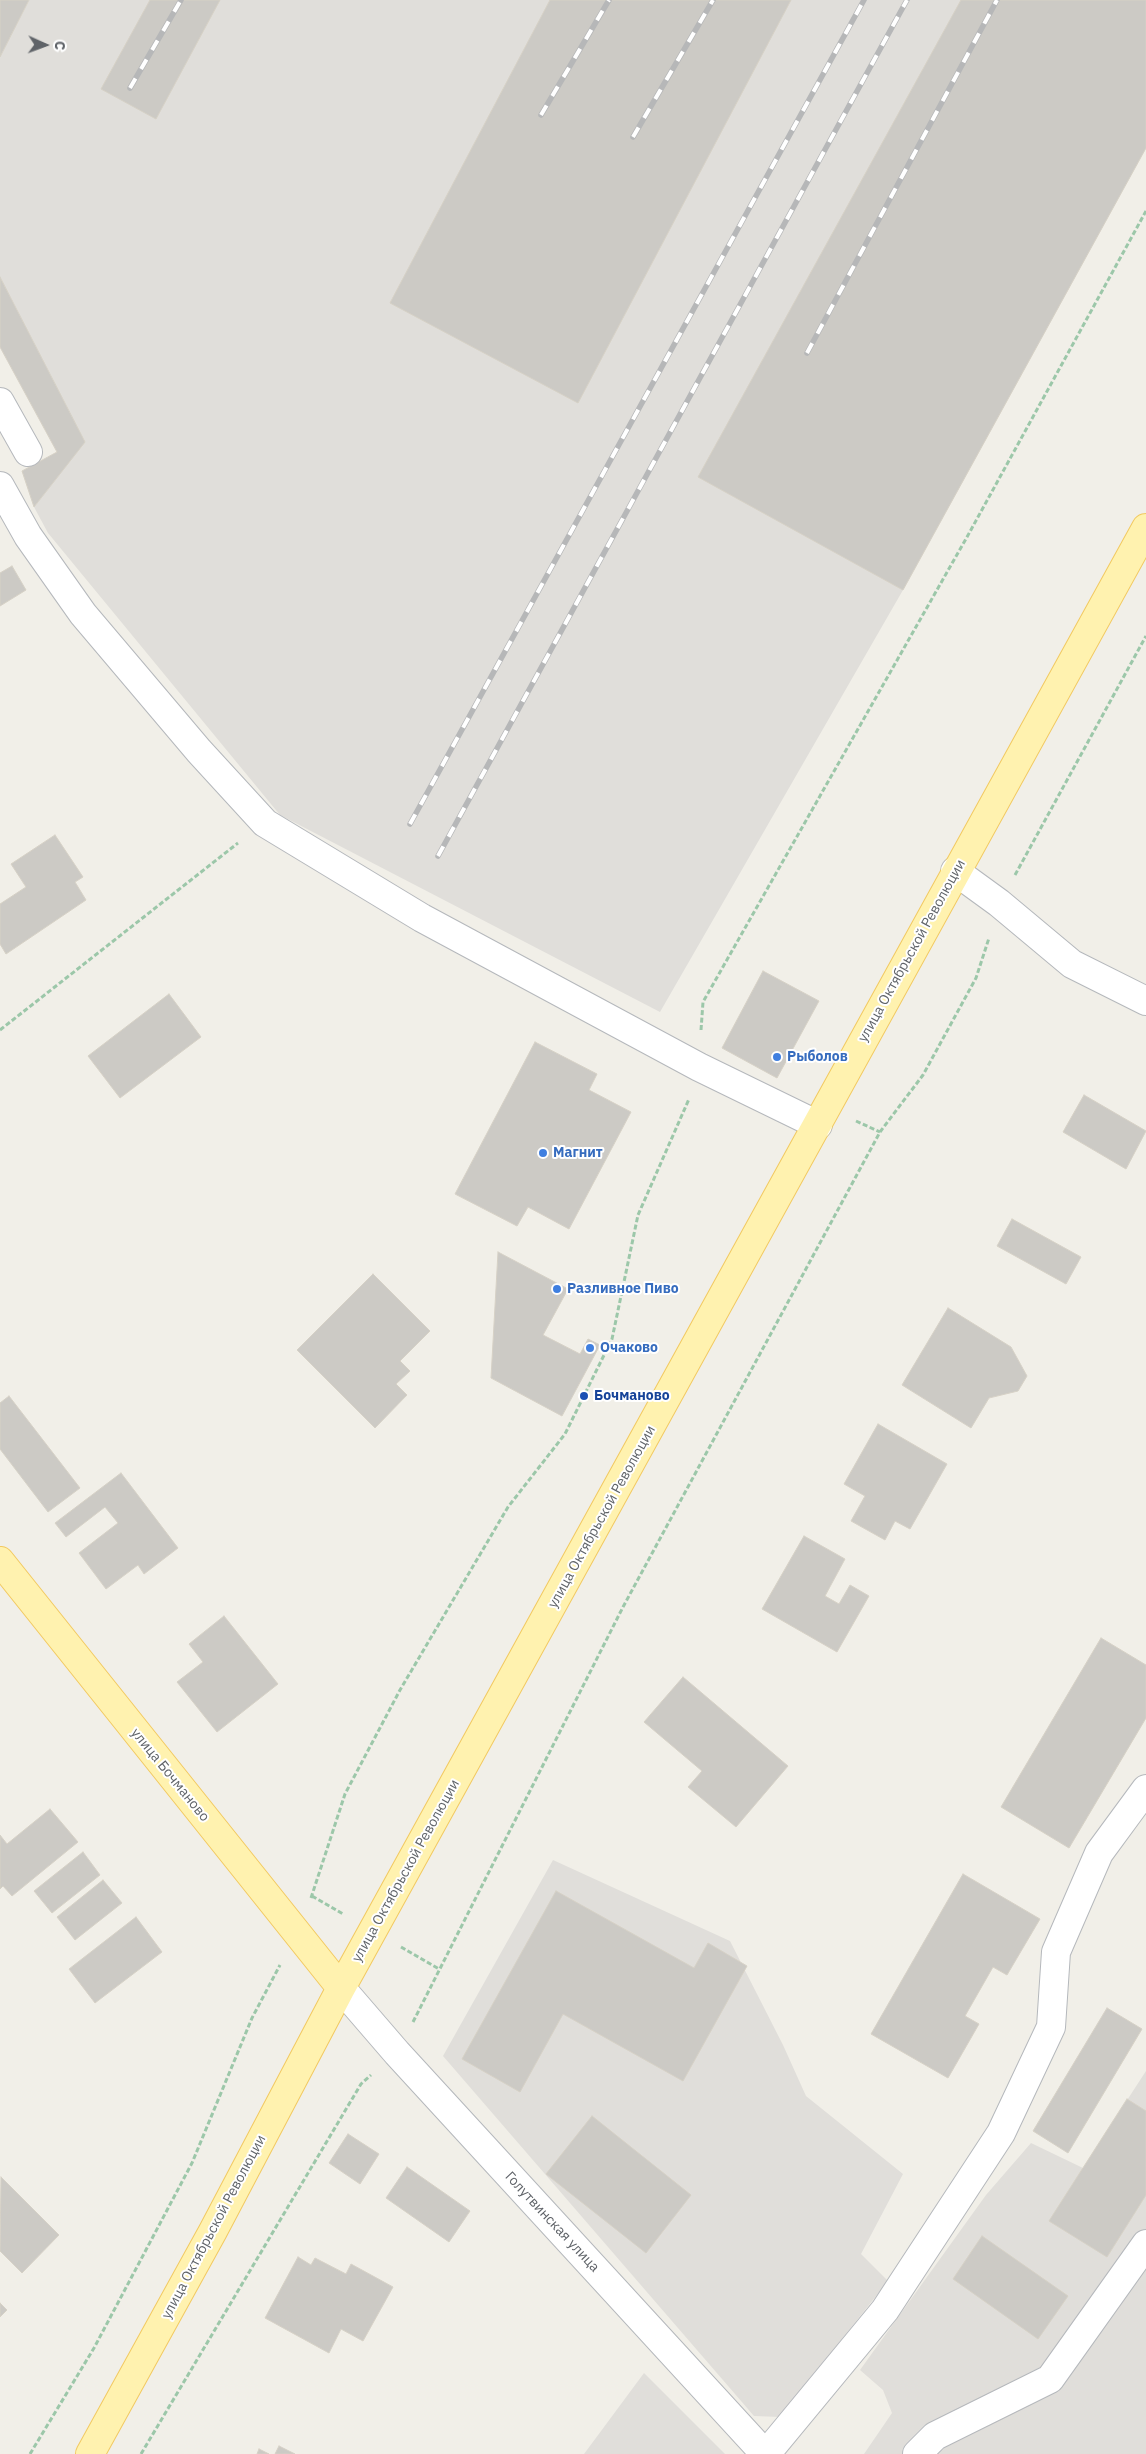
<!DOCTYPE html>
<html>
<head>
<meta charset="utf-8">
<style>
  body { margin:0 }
  #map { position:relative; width:1146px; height:2454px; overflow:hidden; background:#f1efe8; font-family:"IBM Plex Sans",sans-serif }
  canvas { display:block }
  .north { position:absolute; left:20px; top:20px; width:50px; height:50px; -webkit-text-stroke:4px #fff; paint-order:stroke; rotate:92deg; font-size:14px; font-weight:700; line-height:20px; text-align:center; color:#5f6368 }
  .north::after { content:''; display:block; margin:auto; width:18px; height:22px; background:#5f6368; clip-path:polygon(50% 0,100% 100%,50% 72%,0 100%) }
</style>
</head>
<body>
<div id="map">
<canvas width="1146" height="2454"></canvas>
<div class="north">С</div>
</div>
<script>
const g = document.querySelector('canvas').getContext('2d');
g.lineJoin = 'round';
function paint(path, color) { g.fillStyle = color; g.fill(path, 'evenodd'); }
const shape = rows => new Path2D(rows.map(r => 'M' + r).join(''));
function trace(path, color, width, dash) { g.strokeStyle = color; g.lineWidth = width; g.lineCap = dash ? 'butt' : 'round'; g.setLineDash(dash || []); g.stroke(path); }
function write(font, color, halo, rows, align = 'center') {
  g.font = font + ' "IBM Plex Sans",sans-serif'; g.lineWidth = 4; g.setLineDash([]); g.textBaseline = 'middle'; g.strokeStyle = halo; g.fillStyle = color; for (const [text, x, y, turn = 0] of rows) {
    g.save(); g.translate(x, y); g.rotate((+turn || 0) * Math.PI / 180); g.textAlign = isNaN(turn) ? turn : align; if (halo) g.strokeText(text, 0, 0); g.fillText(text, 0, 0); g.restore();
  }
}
paint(shape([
  [29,0,1146,0,1146,148,903,590,660,1012,280,815,48,533,34,507,84,441,0,277,0,57],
  [553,1860,730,1941,783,2045,806,2096,903,2174,861,2254,888,2281,780,2417,754,2416,443,2056],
  [1146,2071,1146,2454,864,2454,892,2413,883,2390,860,2370,986,2195,1031,2143,1083,2168],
  [644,2373,725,2454,584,2454]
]), '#e0deda');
const building = shape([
  [0,0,29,0,0,57,0,0],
  [150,0,220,0,156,119,101,89,150,0],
  [550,0,791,0,578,403,390,303,550,0],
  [961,0,1146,0,1146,148,903,590,698,477,961,0],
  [0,277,85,442,34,507,22,471,57,452,0,347,0,277],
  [12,566,26,590,0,606,0,573,12,566],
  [55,835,83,877,75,882,86,900,6,954,0,944,0,904,26,887,11,864,55,835],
  [763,971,819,1001,777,1078,722,1048,763,971],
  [169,994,201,1037,120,1098,88,1056,169,994],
  [535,1042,597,1074,589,1090,631,1112,569,1229,528,1207,517,1226,455,1194,535,1042],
  [1084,1095,1146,1131,1126,1169,1063,1132,1084,1095],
  [1012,1219,1081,1257,1066,1284,997,1246,1012,1219],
  [498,1252,568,1289,543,1335,580,1354,588,1339,600,1345,562,1416,491,1378,498,1252],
  [373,1274,430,1331,400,1361,410,1371,396,1384,407,1395,375,1428,297,1350,373,1274],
  [948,1308,1011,1347,1027,1376,1018,1391,989,1398,971,1428,902,1385,948,1308],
  [9,1396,80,1488,48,1512,0,1449,0,1403,9,1396],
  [878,1424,947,1464,910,1529,895,1521,885,1540,851,1521,865,1496,844,1484,878,1424],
  [121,1473,178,1548,144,1574,138,1565,106,1589,79,1553,118,1523,105,1507,66,1537,55,1523,121,1473],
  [804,1536,845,1559,825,1596,839,1604,850,1585,869,1596,837,1652,762,1609,804,1536],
  [224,1616,278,1684,217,1732,177,1682,203,1662,189,1644,224,1616],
  [1101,1638,1146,1665,1146,1718,1069,1848,1001,1807,1101,1638],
  [683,1677,788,1766,736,1827,688,1787,702,1771,644,1722,683,1677],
  [50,1809,78,1842,12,1896,3,1886,0,1889,0,1835,7,1844,50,1809],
  [83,1852,100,1875,52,1913,34,1891,83,1852],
  [963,1874,1040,1919,1007,1975,993,1967,965,2016,979,2024,948,2078,871,2034,963,1874],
  [103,1880,122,1903,75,1940,57,1917,103,1880],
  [556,1891,694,1968,708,1943,747,1966,683,2081,563,2014,520,2092,462,2059,556,1891],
  [136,1917,162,1952,95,2003,69,1969,136,1917],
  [1107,2008,1142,2029,1068,2153,1033,2131,1107,2008],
  [1127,2099,1146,2111,1146,2195,1107,2257,1049,2221,1127,2099],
  [592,2116,691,2195,646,2253,546,2174,592,2116],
  [348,2134,379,2154,360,2184,329,2163,348,2134],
  [407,2167,470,2211,449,2242,386,2198,407,2167],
  [1,2177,59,2235,22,2273,0,2251,1,2177],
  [982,2236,1068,2296,1038,2339,953,2279,982,2236],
  [298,2257,311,2265,315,2258,346,2274,351,2264,393,2287,363,2341,341,2329,329,2353,265,2318,298,2257],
  [0,2303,7,2310,0,2317,0,2303],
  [279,2446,295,2454,275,2454,279,2446],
  [259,2449,269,2454,257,2454,259,2449]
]);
paint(building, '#cccac5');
trace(building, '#d6d1c6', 1);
const minor = shape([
  [0,402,28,452],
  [0,486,28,536,83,614,199,751,265,823,422,918,699,1067,818,1125],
  [955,871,999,903,1072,964,1146,1001],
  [341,1988,397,2053,765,2454],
  [766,2454,885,2310,1001,2133,1051,2027,1056,1952,1099,1853,1146,1789],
  [917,2454,935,2436,1050,2379,1146,2244]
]);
const major = shape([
  [0,1561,341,1988],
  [90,2454,213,2231,341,1988,1146,528]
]);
trace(minor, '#b5b8bc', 30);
trace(major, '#f2c960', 30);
trace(shape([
  [1015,875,1146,636],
  [0,1030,238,843],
  [701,1030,703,1002,967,537,1146,211],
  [856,1121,880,1132],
  [312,1896,343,1914],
  [311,1898,345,1794,400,1690,508,1507,565,1434,612,1339,638,1215,689,1099],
  [401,1947,439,1969],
  [413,2022,623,1607,880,1132,923,1075,976,978,989,938],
  [30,2454,94,2348,192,2163,252,2018,280,1965],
  [141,2454,361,2084,371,2075]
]), '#9cc7a9', 3, [5, 2.5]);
trace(minor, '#fff', 28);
trace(major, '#fff2af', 28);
const rail = shape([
  [130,88,181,0],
  [541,115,609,0],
  [633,137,713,0],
  [807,353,997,0],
  [410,824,864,0],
  [438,856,907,0]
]);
trace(rail, '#b6b7b8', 5.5);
trace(rail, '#fff', 4, [11]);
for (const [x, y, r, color] of [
  [777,1057,5,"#3f7fe0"],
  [543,1153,5,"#3f7fe0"],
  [557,1289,5,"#3f7fe0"],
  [590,1348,5,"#3f7fe0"],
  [584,1396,5,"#1a4fb4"]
]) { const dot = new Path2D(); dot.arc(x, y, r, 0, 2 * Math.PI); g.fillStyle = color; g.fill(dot); trace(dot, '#fff', 2); }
write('14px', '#5f6368', '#fff', [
  ["улица Октябрьской Революции",912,951,-61],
  ["улица Октябрьской Революции",602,1517,-61],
  ["улица Бочманово",170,1775,51],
  ["улица Октябрьской Революции",406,1871,-61],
  ["Голутвинская улица",552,2222,47],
  ["улица Октябрьской Революции",214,2227,-62]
]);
write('bold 14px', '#366cbe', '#fff', [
  ["Рыболов",787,1057],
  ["Магнит",553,1153],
  ["Разливное Пиво",567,1289],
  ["Очаково",600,1348]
], 'left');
write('bold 14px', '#164399', '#fff', [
  ["Бочманово",594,1396]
], 'left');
</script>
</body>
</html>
